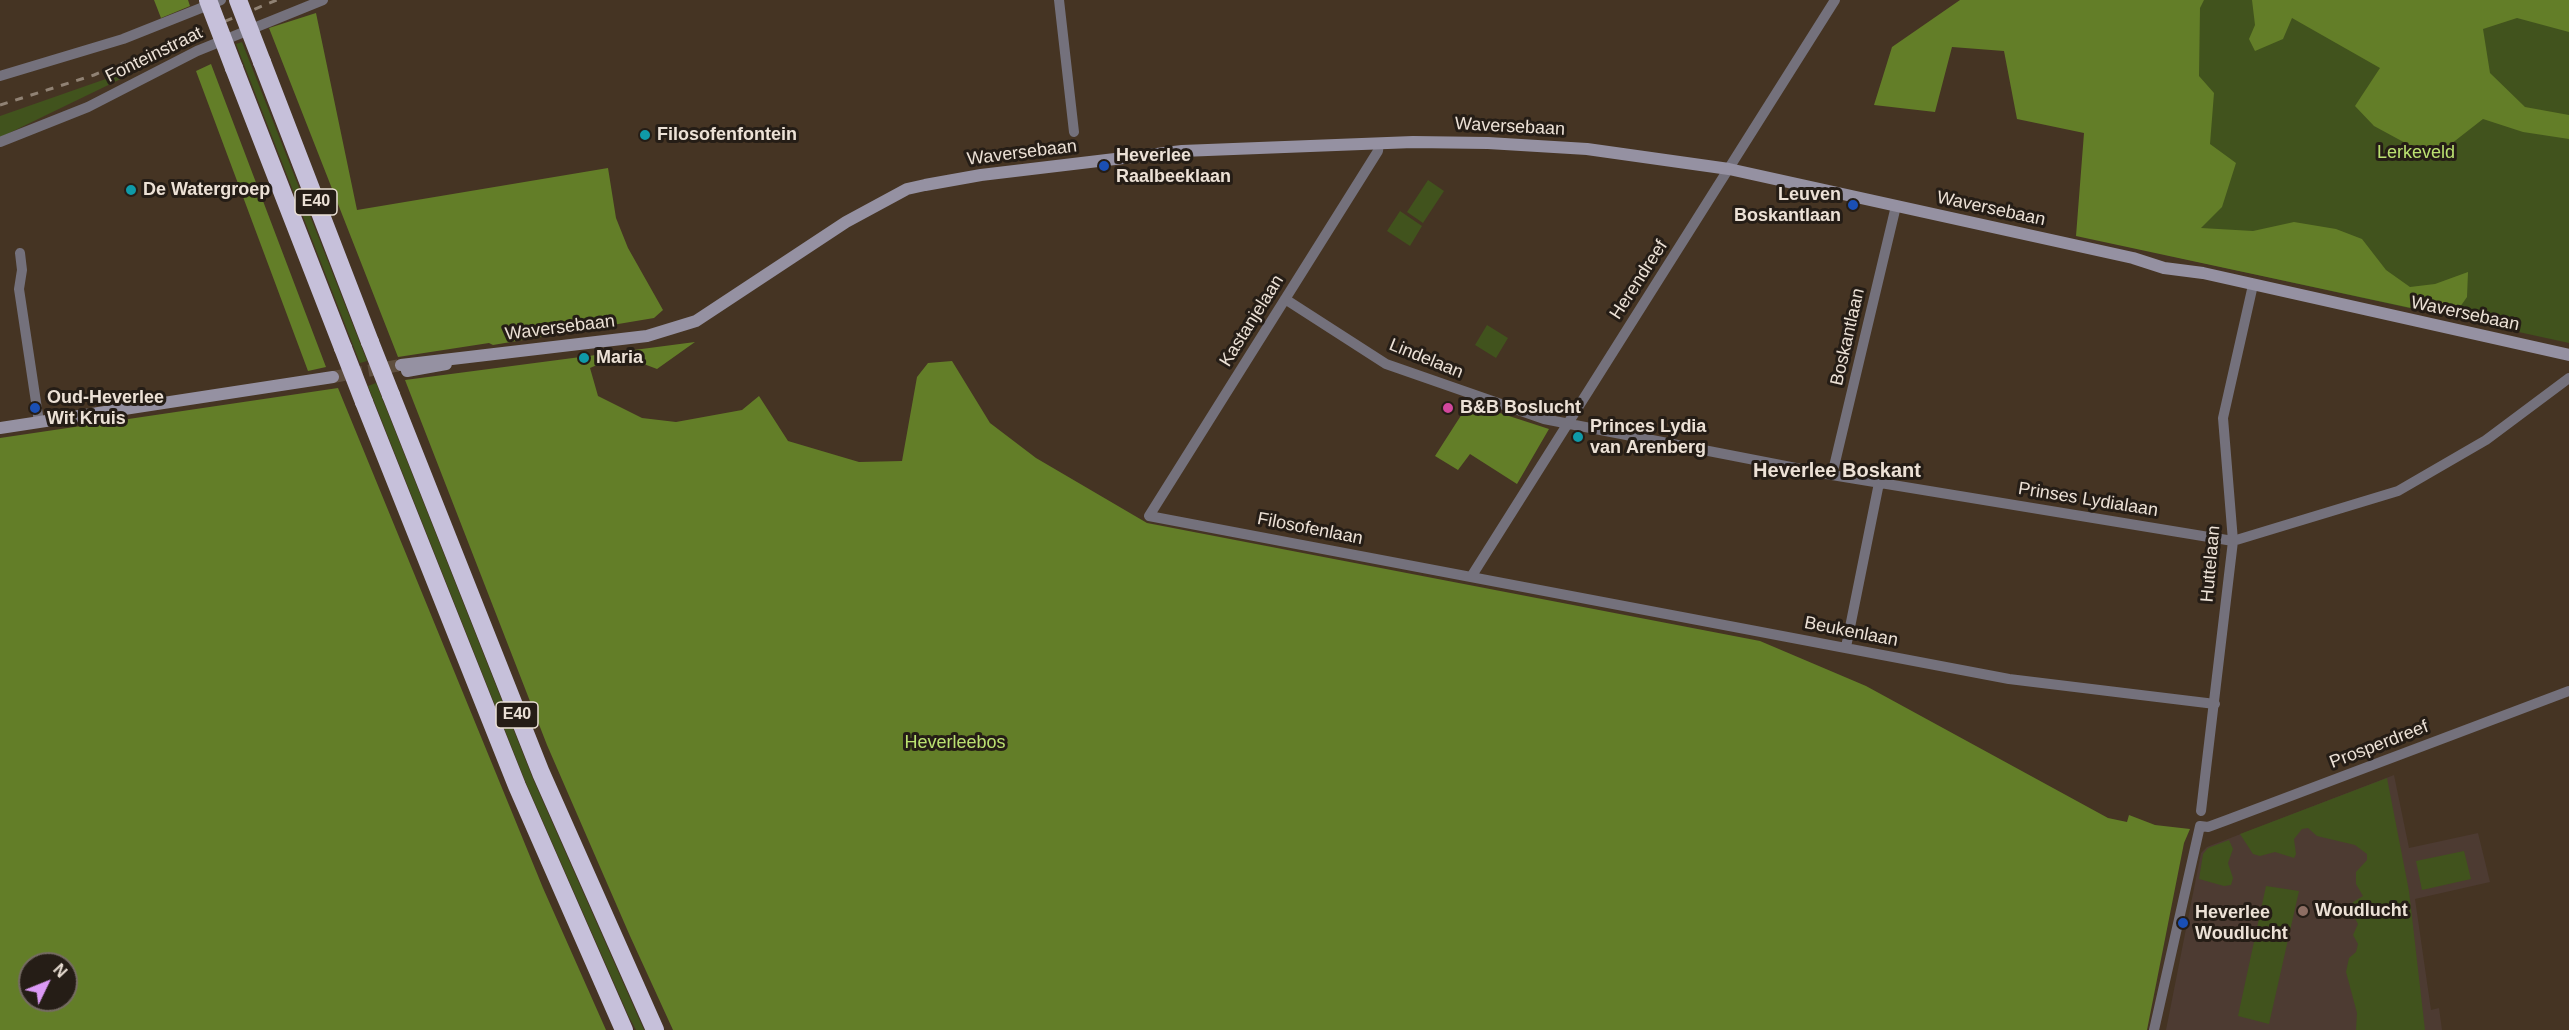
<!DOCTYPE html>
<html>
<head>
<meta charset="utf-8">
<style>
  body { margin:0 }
  #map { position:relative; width:2569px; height:1030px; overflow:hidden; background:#453423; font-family:Helvetica,sans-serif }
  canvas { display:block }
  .north { position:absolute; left:18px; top:952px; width:60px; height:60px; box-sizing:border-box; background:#251d16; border:2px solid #756b63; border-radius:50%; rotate:47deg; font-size:16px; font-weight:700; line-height:24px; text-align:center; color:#ece1d6 }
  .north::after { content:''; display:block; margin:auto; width:21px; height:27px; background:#db99f5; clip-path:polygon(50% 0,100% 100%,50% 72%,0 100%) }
</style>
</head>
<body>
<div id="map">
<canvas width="2569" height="1030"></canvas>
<div class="north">N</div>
</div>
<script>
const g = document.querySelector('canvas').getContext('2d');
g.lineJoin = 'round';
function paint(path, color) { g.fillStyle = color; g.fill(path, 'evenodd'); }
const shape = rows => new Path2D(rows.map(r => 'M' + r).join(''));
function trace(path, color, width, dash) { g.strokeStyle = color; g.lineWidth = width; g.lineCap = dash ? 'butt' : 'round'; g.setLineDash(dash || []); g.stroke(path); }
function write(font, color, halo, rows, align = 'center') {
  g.font = font + ' Helvetica,sans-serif'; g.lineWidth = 6; g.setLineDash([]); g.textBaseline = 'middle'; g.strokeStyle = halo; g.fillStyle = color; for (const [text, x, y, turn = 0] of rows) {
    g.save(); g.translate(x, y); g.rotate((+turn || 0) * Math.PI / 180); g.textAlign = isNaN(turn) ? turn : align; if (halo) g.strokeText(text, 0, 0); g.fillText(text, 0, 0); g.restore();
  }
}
paint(shape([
  [2394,775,2409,848,2478,833,2490,882,2415,899,2431,1010,2439,1008,2442,1030,2166,1030,2201,853,2207,847]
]), '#4d3b32');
paint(shape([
  [2147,0,2569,0,2569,343,2116,244],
  [242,42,367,361,360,363,236,44],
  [160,60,3,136,0,137,0,116],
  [1428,180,1444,191,1423,223,1407,212],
  [1400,211,1422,226,1410,246,1387,231],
  [1487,325,1508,338,1496,358,1475,345],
  [376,383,533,779,644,1030,636,1030,629,1017,526,783,368,386],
  [2387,778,2409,891,2425,1030,2356,1030,2357,1013,2346,972,2349,958,2356,952,2358,944,2353,935,2358,924,2351,911,2353,902,2363,896,2356,884,2356,872,2367,860,2367,854,2355,845,2317,836,2308,828,2302,829,2294,839,2296,854,2294,858,2275,852,2260,856,2253,854,2240,834],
  [2229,840,2233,849,2228,863,2233,878,2231,885,2224,886,2199,879,2203,854,2208,848],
  [2464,851,2471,879,2422,890,2416,861],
  [2266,886,2299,891,2269,1024,2238,1016]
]), '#41531d');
paint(shape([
  [154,0,188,0,190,6,161,18],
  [1960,0,2204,0,2200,8,2199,76,2214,93,2210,144,2236,163,2222,207,2201,228,2253,231,2294,222,2336,229,2362,239,2386,270,2410,287,2435,284,2468,272,2467,297,2453,317,2076,236,2084,133,2017,119,2004,51,1952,47,1935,112,1874,105,1892,47],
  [2252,0,2569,0,2569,32,2517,18,2483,29,2490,73,2525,107,2569,115,2569,139,2523,132,2483,119,2433,158,2374,126,2355,106,2380,68,2292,18,2283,39,2255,51,2249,39,2255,25],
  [316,13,357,210,608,168,616,218,628,248,663,310,654,318,493,345,489,343,398,357,269,28],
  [211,64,326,367,308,371,196,71],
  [695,342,657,369,620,355,590,368,598,396,642,418,676,422,742,410,759,396,788,441,859,462,902,461,917,377,928,363,952,361,990,423,1036,458,1147,523,1760,641,1866,686,2108,818,2127,822,2129,815,2155,825,2190,829,2184,843,2147,1030,673,1030,630,936,547,745,405,380],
  [338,388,543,888,606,1030,0,1030,0,438],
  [30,964,66,964,66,1000,30,1000],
  [1469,403,1549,429,1517,484,1470,454,1458,470,1435,456]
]), '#637e28');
trace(shape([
  [333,377,401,365]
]), '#5e4e3e', 12, [12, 6]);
trace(shape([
  [1059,0,1074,132],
  [0,76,123,39,221,0],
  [0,142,88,107,197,51,323,0],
  [1379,143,1378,151,1149,516,2009,679,2215,704],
  [20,253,22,270,19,289,39,422],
  [1285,299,1386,364,1544,419,1832,475,2233,541,2398,491,2486,440,2569,378],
  [1832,475,1896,206],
  [1471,577,1835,0],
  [1846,647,1879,483],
  [2201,811,2233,541,2223,418,2253,285],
  [2154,1030,2200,826,2208,827,2227,820,2569,691]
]), '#74717c', 10);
trace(shape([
  [401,365,647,336,696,321,846,222,907,189,925,185,981,175,1182,151,1413,142,1488,143,1587,149,1729,169,2133,258,2164,268,2203,273,2569,355],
  [407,371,446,364],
  [0,428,333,377]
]), '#9591a2', 12);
trace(shape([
  [262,62,370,342],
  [234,68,343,348],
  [391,395,541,773,655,1030],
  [364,402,517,786,624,1030]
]), '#c6c0da', 18);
trace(shape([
  [0,105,94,75,277,0]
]), '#908274', 3, [8, 8]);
trace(shape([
  [208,0,234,68],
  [238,0,262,62],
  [370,342,391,395],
  [343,348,364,402]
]), '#c6c0da', 18);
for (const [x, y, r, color] of [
  [645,135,6,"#0f9aa8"],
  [1104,166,6,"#1a4fb4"],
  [131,190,6,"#0f9aa8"],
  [1853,205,6,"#1a4fb4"],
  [584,358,6,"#0f9aa8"],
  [35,408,6,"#1a4fb4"],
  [1448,408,6,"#d1479c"],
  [1578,437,6,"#0f9aa8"],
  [2303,911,6,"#8d6e63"],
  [2183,923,6,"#1a4fb4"]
]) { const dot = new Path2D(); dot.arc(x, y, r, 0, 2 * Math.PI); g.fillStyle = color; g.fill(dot); trace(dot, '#251d16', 2); }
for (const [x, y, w] of [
  [316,202,42],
  [517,715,42]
]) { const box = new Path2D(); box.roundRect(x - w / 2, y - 13, w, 26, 4.5); g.fillStyle = '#251d16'; g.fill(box); trace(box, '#ece1d6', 1.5); }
write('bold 16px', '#ece1d6', null, [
  ["E40",316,202],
  ["E40",517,715]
]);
write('18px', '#ece1d6', '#251d16', [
  ["Fonteinstraat",154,55,-26],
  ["Waversebaan",1510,127,3],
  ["Waversebaan",1022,153,-7],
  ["Waversebaan",1991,209,12],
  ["Herendreef",1639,280,-57],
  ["Waversebaan",2465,314,12],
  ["Kastanjelaan",1252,321,-58],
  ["Waversebaan",560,328,-7],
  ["Boskantlaan",1848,337,-77],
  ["Lindelaan",1426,359,22],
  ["Prinses Lydialaan",2088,500,9],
  ["Filosofenlaan",1310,529,11],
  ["Huttelaan",2211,564,-85],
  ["Beukenlaan",1851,632,11],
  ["Prosperdreef",2379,745,-21]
]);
write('bold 18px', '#ece1d6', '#251d16', [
  ["Filosofenfontein",657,135],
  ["Heverlee",1116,156],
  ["Raalbeeklaan",1116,177],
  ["De Watergroep",143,190],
  ["Leuven",1841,195,"right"],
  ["Boskantlaan",1841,216,"right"],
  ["Maria",596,358],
  ["Oud-Heverlee",47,398],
  ["Wit Kruis",47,419],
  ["B&B Boslucht",1460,408],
  ["Princes Lydia",1590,427],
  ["van Arenberg",1590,448],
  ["Woudlucht",2315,911],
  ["Heverlee",2195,913],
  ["Woudlucht",2195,934]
], 'left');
write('18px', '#bbe171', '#251d16', [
  ["Lerkeveld",2416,153],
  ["Heverleebos",955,743]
]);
write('bold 20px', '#ece1d6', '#251d16', [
  ["Heverlee Boskant",1837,471]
]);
</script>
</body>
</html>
